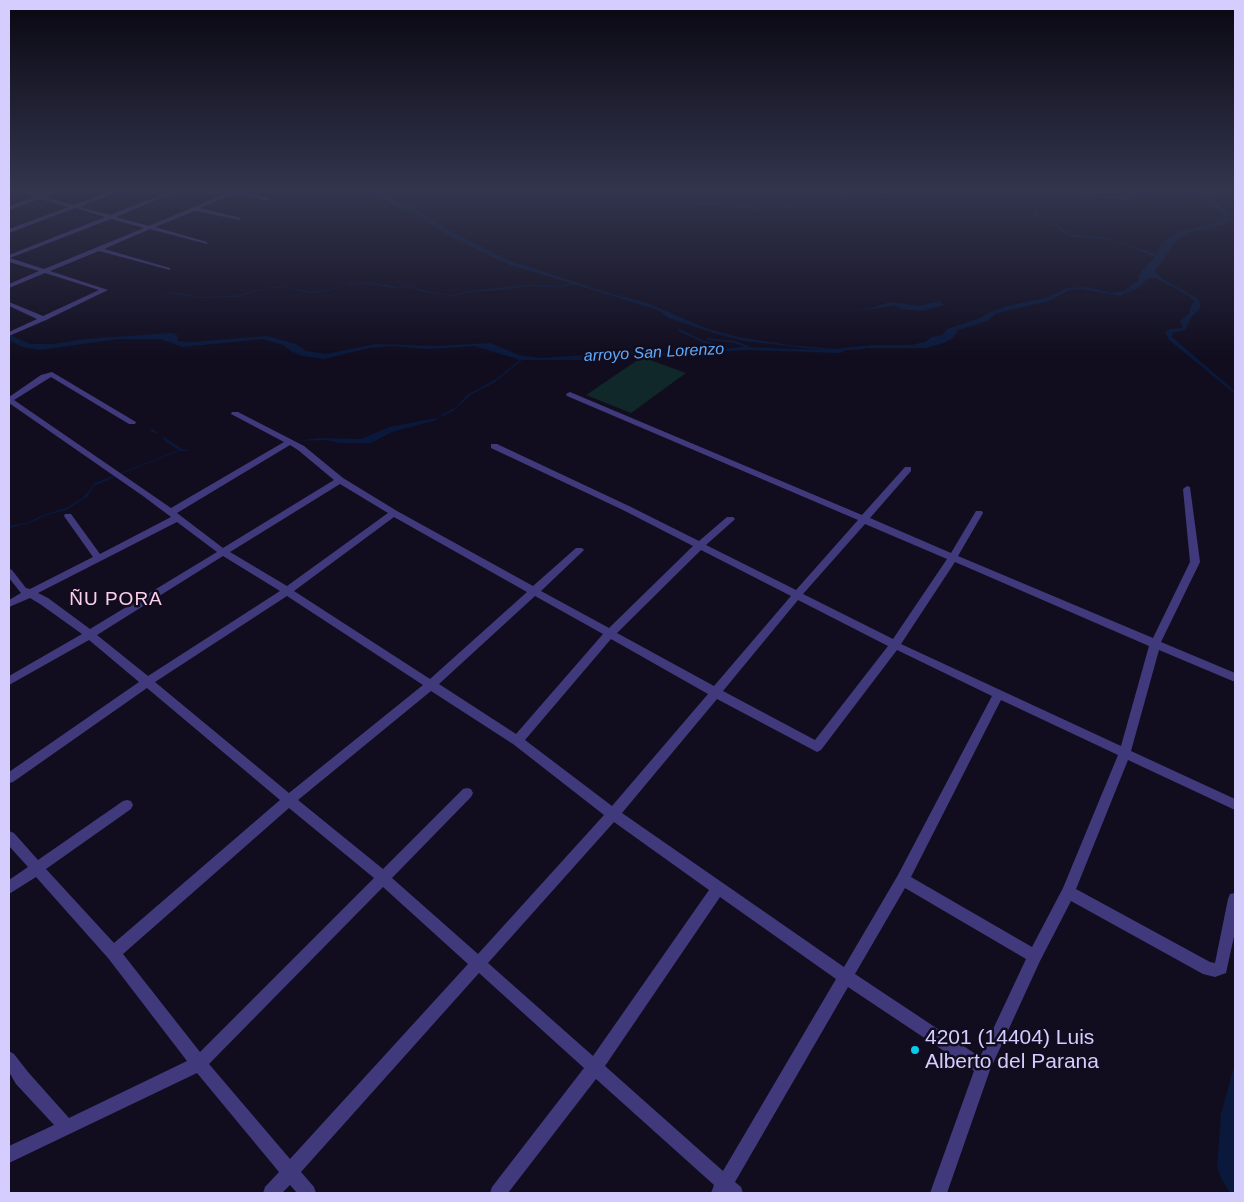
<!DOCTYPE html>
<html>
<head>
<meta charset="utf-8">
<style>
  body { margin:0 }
  #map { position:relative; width:1244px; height:1202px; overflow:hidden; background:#110d1f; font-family:Helvetica,sans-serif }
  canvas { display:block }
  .frame { position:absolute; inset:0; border:10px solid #d5cdfd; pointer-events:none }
</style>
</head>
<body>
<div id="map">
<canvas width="1244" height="1202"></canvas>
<div class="frame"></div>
</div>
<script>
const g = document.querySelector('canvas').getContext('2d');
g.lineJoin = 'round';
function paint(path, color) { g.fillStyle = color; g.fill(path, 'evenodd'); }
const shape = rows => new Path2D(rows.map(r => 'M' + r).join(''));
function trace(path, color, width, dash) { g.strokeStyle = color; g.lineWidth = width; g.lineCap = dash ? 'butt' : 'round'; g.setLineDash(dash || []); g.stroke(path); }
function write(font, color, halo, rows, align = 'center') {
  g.font = font + ' Helvetica,sans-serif'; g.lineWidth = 5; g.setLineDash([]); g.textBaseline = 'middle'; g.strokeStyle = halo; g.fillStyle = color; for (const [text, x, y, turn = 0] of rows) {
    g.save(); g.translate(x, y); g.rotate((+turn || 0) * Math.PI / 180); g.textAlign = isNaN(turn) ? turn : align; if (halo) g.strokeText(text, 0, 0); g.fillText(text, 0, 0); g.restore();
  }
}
paint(shape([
  [642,357,686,373,631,413,586,395]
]), '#102829');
paint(shape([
  [370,191,379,191,399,203,412,207,456,234,510,261,612,294,648,303,705,328,738,337,789,345,835,349,862,346,865,349,847,350,839,353,748,350,709,352,679,356,645,354,581,360,522,360,495,382,472,394,453,411,442,417,440,416,456,407,467,395,496,379,520,360,475,346,429,349,391,346,369,348,324,359,302,356,291,351,283,345,262,339,183,347,160,339,118,339,40,350,22,347,9,340,10,335,30,344,53,344,84,339,172,333,177,335,178,341,191,342,267,336,296,344,306,351,326,354,376,344,437,346,490,343,519,355,541,358,647,351,675,354,743,347,823,350,744,341,717,334,668,318,658,310,573,284,563,287,525,286,502,290,469,292,453,296,425,292,409,287,392,288,365,283,353,285,343,285,333,290,321,292,311,293,303,292,291,288,268,288,236,297,199,298,162,292,181,293,197,297,235,296,261,289,276,287,293,288,311,292,330,290,343,285,366,282,397,287,409,286,426,291,451,295,469,291,526,285,562,286,571,283,510,265,494,258,441,231,421,216,394,205],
  [838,191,845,194,864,194,914,201,1000,200,1020,203,1038,213,1039,215,1034,217,1034,219,1059,226,1071,234,1107,238,1156,254,1161,244,1177,232,1223,221,1224,217,1218,210,1209,205,1198,193,1165,191,1204,191,1231,216,1232,221,1216,227,1190,232,1176,240,1162,262,1154,271,1163,279,1197,298,1201,305,1199,310,1192,316,1185,330,1173,333,1172,337,1235,391,1235,394,1169,340,1165,332,1170,329,1183,328,1180,321,1190,313,1189,311,1194,301,1189,296,1156,278,1149,278,1137,289,1120,296,1081,289,1070,290,1049,301,997,313,987,321,958,330,953,338,944,343,926,348,872,348,869,345,911,345,925,342,932,337,942,335,947,329,980,318,988,313,1007,306,1046,298,1067,288,1088,287,1111,293,1124,291,1139,280,1138,276,1146,266,1155,257,1112,240,1073,237,1063,233,1057,227,1029,219,1035,213,1020,204,999,201,915,202,856,194,828,198,768,212,765,212,725,204,704,206,693,203,723,203,768,211,842,194],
  [1039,191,1085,199,1098,196,1131,195,1130,191,1158,191,1139,194,1137,197,1125,201,1104,197,1085,201],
  [939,301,945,305,922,311,902,309,895,305,868,310,850,309,868,309,890,302,919,306],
  [436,418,438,419,433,421,392,432,371,443,339,443,325,440,295,441,319,438,361,439,389,427],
  [152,429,182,449,190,451,179,451,121,474,94,486,87,497,66,510,47,515,29,523,9,528,9,526,28,522,46,514,66,508,83,498,95,483,179,450,165,441,162,435,150,431],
  [1235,1063,1235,1193,1230,1193,1221,1178,1217,1166,1221,1114]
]), '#0a193b');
trace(shape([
  [679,330,702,341,717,345,724,350],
  [708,339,735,342,753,349],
  [861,347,873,347]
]), '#0a193b', 2);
paint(shape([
  [16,191,24,191,39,195,51,191,58,191,45,197,74,205,112,191,119,191,80,207,110,215,171,191,178,191,116,217,149,226,232,191,243,191,270,199,267,201,237,193,200,208,240,218,240,220,195,211,155,227,207,242,207,244,150,229,104,249,170,268,170,270,99,251,50,271,108,290,46,320,9,336,9,332,37,319,9,306,9,302,43,316,99,290,45,273,9,288,9,284,39,271,9,262,9,255,105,217,75,208,9,233,9,229,69,207,40,199,9,210,9,206,34,197,16,191],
  [111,219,144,228,44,269,10,258,111,219],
  [52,372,136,422,135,424,129,424,51,377,14,400,171,508,284,442,231,414,232,412,238,412,304,446,343,478,397,511,533,586,576,548,582,548,584,550,582,552,541,591,609,628,693,546,623,510,491,448,491,444,497,444,629,506,699,541,727,517,733,517,735,519,733,521,706,545,796,590,858,520,567,396,566,394,570,392,862,515,905,467,911,467,911,471,870,518,951,553,976,511,982,511,983,513,958,556,1153,638,1190,562,1183,489,1187,486,1190,487,1200,562,1161,642,1235,673,1235,682,1159,650,1131,751,1235,799,1235,810,1128,760,1076,889,1210,962,1215,963,1228,899,1230,894,1235,893,1235,932,1226,973,1215,977,1203,974,1071,901,1040,961,990,1070,947,1193,930,1193,974,1071,848,987,735,1182,741,1187,743,1193,711,1193,714,1185,596,1079,508,1193,490,1193,492,1187,584,1068,479,973,301,1172,314,1187,316,1193,297,1193,290,1185,282,1193,263,1193,265,1187,279,1172,197,1073,9,1163,9,1146,54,1125,16,1084,9,1072,9,1051,14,1054,28,1072,69,1118,187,1061,108,958,36,877,9,894,9,880,28,867,9,846,9,831,14,833,38,860,123,801,127,800,131,801,133,805,131,809,46,869,114,943,280,800,147,688,13,782,9,783,9,772,139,682,89,640,9,685,9,676,82,634,40,604,30,598,9,607,9,600,21,593,9,578,9,569,12,570,26,588,30,589,93,557,64,516,65,514,71,514,100,554,171,517,143,496,9,403,9,397,41,375,52,372],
  [290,445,298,450,334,480,223,548,177,513,290,445],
  [340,484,388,513,287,586,230,552,340,484],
  [394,517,527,592,430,679,294,591,394,517],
  [177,522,217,552,90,629,48,598,38,593,177,522],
  [865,524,947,559,893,639,803,594,865,524],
  [701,550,791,596,714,686,617,633,701,550],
  [223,556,280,591,148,676,97,635,223,556],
  [955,562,1149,646,1121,746,901,644,955,562],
  [287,596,423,685,289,793,155,682,287,596],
  [535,596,603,634,516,734,439,684,535,596],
  [798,600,888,646,815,740,723,691,798,600],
  [611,639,708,694,612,806,525,740,611,639],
  [897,650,992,696,898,875,844,967,622,813,717,699,817,752,821,750,897,650],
  [431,691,513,744,604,815,478,954,392,878,471,797,473,793,471,789,467,788,463,789,383,869,298,800,431,691],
  [1001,700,1118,755,1063,888,1032,947,911,877,1001,700],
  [289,808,374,878,200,1052,123,954,289,808],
  [614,822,709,890,593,1056,488,963,614,822],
  [383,887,468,964,290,1159,209,1064,383,887],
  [905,888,1026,959,980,1057,855,974,905,888],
  [720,897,836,979,723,1171,605,1066,720,897]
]), '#403a7d');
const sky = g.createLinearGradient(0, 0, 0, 359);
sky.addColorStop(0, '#090711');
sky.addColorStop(0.53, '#32354d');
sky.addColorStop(1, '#32354d00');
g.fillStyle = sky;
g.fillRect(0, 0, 1244, 359);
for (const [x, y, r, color] of [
  [915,1050,5,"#07caef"]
]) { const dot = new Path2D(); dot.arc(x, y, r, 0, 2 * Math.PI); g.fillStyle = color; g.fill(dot); trace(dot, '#110d1f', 2); }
write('italic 16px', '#5fa9fa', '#110d1f', [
  ["arroyo San Lorenzo",654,353,-3]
]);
g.letterSpacing = '1px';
write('19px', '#fdcfea', '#110d1f', [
  ["ÑU PORA",116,600]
]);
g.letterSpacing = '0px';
write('21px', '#d5cdfd', '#110d1f', [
  ["4201 (14404) Luis",925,1038],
  ["Alberto del Parana",925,1062]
], 'left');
</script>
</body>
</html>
